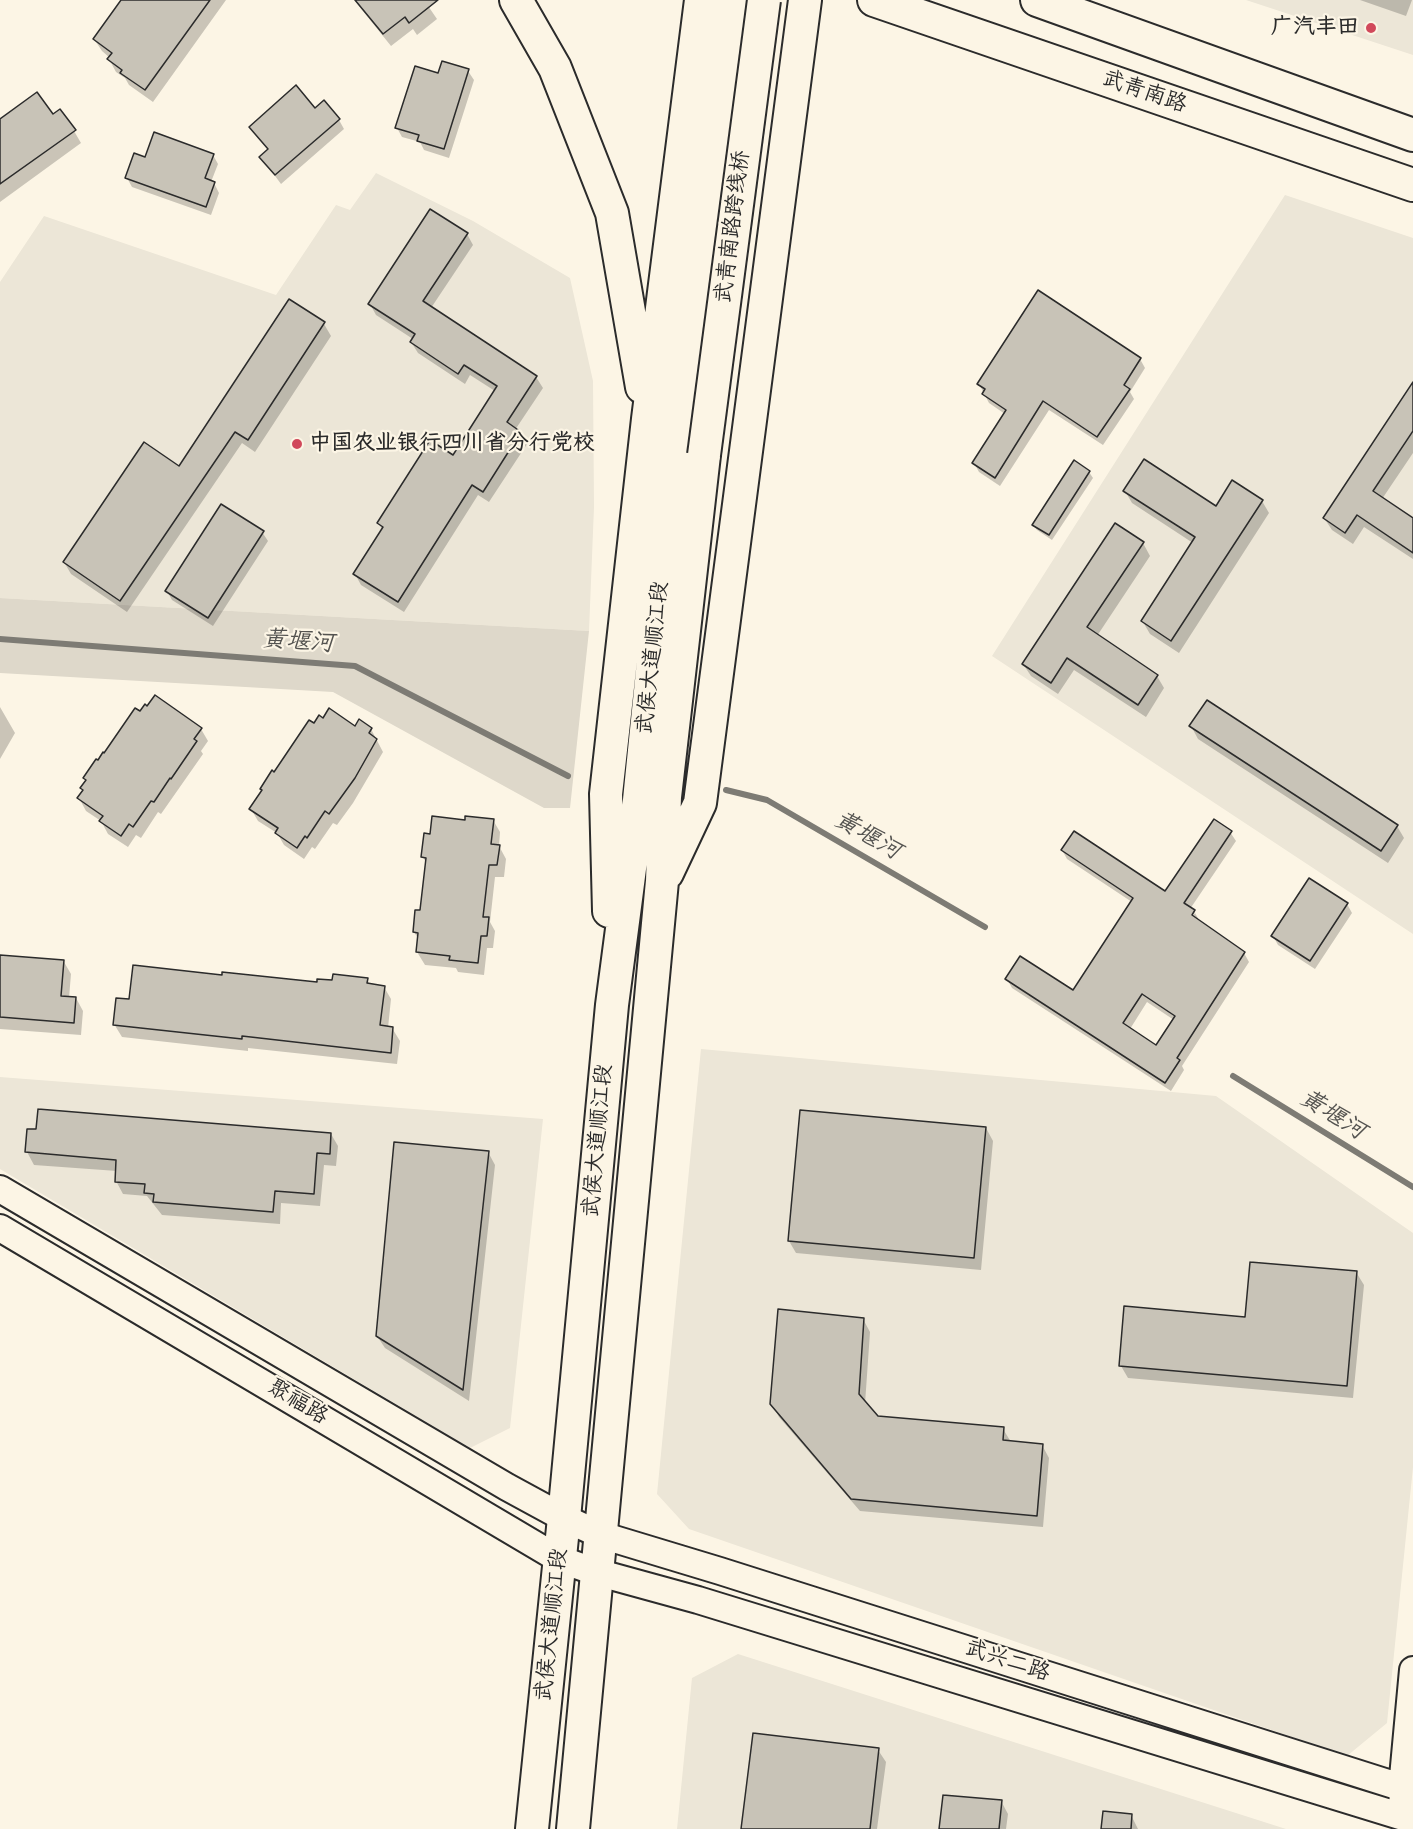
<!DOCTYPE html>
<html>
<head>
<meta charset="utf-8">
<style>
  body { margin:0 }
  canvas { display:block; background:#fcf5e5 }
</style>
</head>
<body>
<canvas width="1413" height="1829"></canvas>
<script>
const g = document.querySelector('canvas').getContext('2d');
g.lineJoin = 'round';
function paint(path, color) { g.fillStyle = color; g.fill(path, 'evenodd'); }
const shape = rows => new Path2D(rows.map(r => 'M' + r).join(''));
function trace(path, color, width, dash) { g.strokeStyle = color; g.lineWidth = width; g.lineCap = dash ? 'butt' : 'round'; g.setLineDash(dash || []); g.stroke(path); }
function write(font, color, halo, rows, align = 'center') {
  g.font = font + ' Mynerve,"LXGW WenKai TC",sans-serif'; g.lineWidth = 4.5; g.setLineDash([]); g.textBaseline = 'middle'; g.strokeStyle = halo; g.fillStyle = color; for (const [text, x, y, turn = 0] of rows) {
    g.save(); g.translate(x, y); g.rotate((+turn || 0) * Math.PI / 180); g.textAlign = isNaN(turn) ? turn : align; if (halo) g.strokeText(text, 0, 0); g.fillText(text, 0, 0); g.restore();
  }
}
paint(shape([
  [1246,0,1413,0,1413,55],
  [376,173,473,221,570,278,593,381,594,507,589,631,0,598,0,282,44,216,276,295,336,205,350,210],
  [1285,195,1413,238,1413,934,992,656],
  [701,1049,1216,1096,1413,1233,1413,1467,1387,1723,1347,1756,689,1529,657,1494],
  [0,1077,543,1119,510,1428,470,1448,0,1169],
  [738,1654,1286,1829,677,1829,692,1678]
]), '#ece6d7');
paint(shape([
  [0,598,589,631,570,808,544,808,333,692,0,673]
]), '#ded8ca');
paint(shape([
  [123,0,226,0,153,102,129,85,125,78,116,72,109,59,110,58,102,51,94,39],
  [354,0,424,0,437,19,417,35,413,29,391,46],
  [1360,0,1412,0,1406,16],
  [468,71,474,80,449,158,424,150,420,142,402,137,397,128,439,75],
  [315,110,339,120,344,129,281,184,261,157,269,150,251,127],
  [53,116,74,131,81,143,0,202,0,121],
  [213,155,218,164,211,182,214,183,219,193,211,215,132,187,127,178,146,158],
  [467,234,473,245,431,308,536,377,543,388,515,430,520,433,527,444,489,502,478,495,404,612,361,585,355,574,383,530,378,523,453,457,495,391,470,375,465,384,418,353,411,342,413,339,376,315,370,304],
  [324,324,331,336,255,452,242,443,127,612,71,574,64,562,180,468],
  [1140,359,1145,368,1130,392,1134,399,1103,445,1049,410,1000,486,979,472,974,463,1005,414,989,403,979,384],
  [1413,384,1413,453,1382,499,1413,520,1413,559,1364,527,1353,544,1332,530,1324,518],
  [1089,472,1093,478,1052,540,1037,530,1033,525],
  [1125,491,1216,508,1262,501,1269,513,1179,653,1150,634,1143,622,1193,543,1132,503],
  [262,532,268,541,213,626,172,600,167,591],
  [1143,543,1150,556,1097,636,1157,676,1164,688,1146,717,1074,670,1058,694,1031,676,1023,664],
  [0,707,15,733,0,759],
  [359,721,371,729,383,752,353,803,337,825,333,823,315,849,312,847,304,859,284,845,277,833,258,821,251,809,274,774,314,725,355,728],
  [1191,726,1397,826,1404,838,1388,863,1198,739],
  [201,729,208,741,201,751,203,754,161,814,158,812,141,838,136,835,128,847,108,834,101,821,86,811,79,798,84,791,82,788,87,781,85,778],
  [493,820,500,832,499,846,506,859,504,877,495,877,490,922,495,931,493,948,487,948,484,975,458,972,456,968,425,965,417,952,419,940,414,932,422,912,427,865,423,857,431,836,466,821],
  [1230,832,1236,841,1190,909,1195,913,1191,913,1188,921,1195,913,1199,920,1244,953,1249,962,1182,1066,1184,1070,1171,1091,1012,988,1007,979,1073,992,1132,902,1067,859,1062,850,1166,893],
  [1147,1002,1174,1020,1157,1047,1130,1029],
  [1347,904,1352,913,1315,969,1278,945,1273,936],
  [0,957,64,962,71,974,69,998,76,998,83,1011,81,1035,0,1029],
  [223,976,318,984,367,979,370,985,384,987,391,999,388,1028,392,1028,400,1041,397,1064,248,1048,248,1051,122,1037,114,1024,130,1001],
  [986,1128,993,1141,981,1270,796,1253,789,1241],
  [38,1131,331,1134,338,1146,336,1166,324,1165,320,1206,281,1203,280,1224,162,1215,147,1196,123,1194,116,1181,117,1171,34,1165,27,1152],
  [488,1152,495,1165,469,1401,385,1348,377,1336],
  [1356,1272,1364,1285,1353,1398,1128,1378,1121,1366,1247,1318],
  [863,1319,870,1332,865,1404,877,1418,1003,1429,1011,1442,1042,1445,1049,1458,1043,1527,860,1511,779,1417,772,1404],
  [878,1750,886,1762,877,1829,743,1829],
  [1001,1801,1008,1814,1006,1829,941,1829],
  [1131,1815,1138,1829,1103,1829]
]), '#0003');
trace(shape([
  [0,639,355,666,568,776],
  [726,790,767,800,985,927],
  [1233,1076,1413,1187]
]), '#7d7b74', 6);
const building = shape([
  [121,0,210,0,145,90,120,73,122,70,107,59,112,53,93,39,121,0],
  [355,0,438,0,409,23,405,17,383,34,355,0],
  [442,61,469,69,444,149,417,141,419,135,395,128,415,66,438,73,442,61],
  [296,85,315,108,324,100,340,119,275,175,259,157,268,149,249,127,296,85],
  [37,92,53,114,60,109,76,130,0,184,0,119,37,92],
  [154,132,214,154,205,178,215,182,206,207,125,178,134,153,145,157,154,132],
  [430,209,468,233,423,301,537,376,507,422,521,432,483,492,472,485,398,602,353,574,383,527,377,523,430,440,453,455,497,386,464,365,458,374,410,342,415,334,368,304,430,209],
  [1038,290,1141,358,1124,385,1130,389,1097,437,1043,401,995,478,972,463,1006,410,982,394,985,389,977,384,1038,290],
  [289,299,325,322,248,440,235,432,120,601,63,562,144,442,179,466,289,299],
  [1413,382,1413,431,1373,491,1413,518,1413,553,1357,515,1345,533,1323,518,1413,382],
  [1144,459,1216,506,1232,480,1263,500,1171,641,1141,621,1195,537,1123,491,1144,459],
  [1074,460,1090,471,1049,535,1032,525,1074,460],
  [221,504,264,531,208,618,165,591,221,504],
  [1115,523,1144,542,1087,627,1158,675,1138,705,1067,658,1051,683,1022,664,1115,523],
  [155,695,202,728,194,739,197,741,171,779,170,778,154,802,151,801,133,827,129,824,121,836,99,821,103,816,77,798,83,790,80,788,86,780,83,778,96,759,98,760,103,752,104,753,135,708,140,711,145,704,147,706,155,695],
  [1207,700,1398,825,1381,851,1189,726,1207,700],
  [329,708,355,726,359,719,372,728,369,733,377,739,355,778,329,814,325,811,307,838,305,836,297,848,275,833,278,828,249,809,262,790,260,789,272,770,274,772,309,720,314,723,319,715,323,718,329,708],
  [432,816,465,820,465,816,494,819,491,844,500,845,497,865,489,865,483,917,489,917,487,936,481,936,478,963,449,960,450,956,416,952,418,933,413,932,415,910,420,910,426,858,421,857,424,833,430,834,432,816],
  [1214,819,1232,831,1184,903,1195,910,1192,915,1245,952,1177,1058,1180,1060,1165,1083,1005,979,1020,956,1073,990,1133,898,1061,850,1074,831,1165,891,1214,819],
  [1142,994,1175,1016,1156,1045,1123,1023,1142,994],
  [1309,878,1348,903,1310,961,1271,936,1309,878],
  [0,955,64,960,61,996,76,997,74,1023,0,1017,0,955],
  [133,965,222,975,222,972,317,982,317,979,332,980,333,974,368,978,367,983,385,986,380,1025,393,1027,391,1053,242,1036,242,1039,113,1025,116,998,129,999,133,965],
  [38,1109,331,1133,330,1154,317,1153,314,1194,275,1191,273,1212,153,1202,154,1194,144,1193,145,1184,115,1182,116,1160,25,1152,27,1129,36,1129,38,1109],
  [800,1110,986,1127,974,1258,788,1241,800,1110],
  [394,1142,489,1151,463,1390,376,1336,394,1142],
  [1250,1262,1357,1271,1347,1386,1119,1366,1124,1306,1245,1317,1250,1262],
  [778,1309,864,1318,859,1394,878,1416,1004,1427,1003,1440,1043,1444,1037,1516,851,1499,770,1404,778,1309],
  [753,1733,879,1748,870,1829,741,1829,753,1733],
  [943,1795,1002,1800,999,1829,939,1829,943,1795],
  [1103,1811,1132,1814,1131,1829,1101,1829,1103,1811]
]);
paint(building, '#c8c3b7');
trace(building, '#2b2b2b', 1.5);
const minor = shape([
  [0,1189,507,1487,564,1518,601,1535,720,1571,1413,1791],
  [0,1228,559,1559,596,1572,698,1600,1413,1820],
  [1403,1805,1402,1788,1413,1670]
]);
const major = shape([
  [516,0,555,68,612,213,642,387],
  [874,0,1413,185],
  [1037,0,1413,135],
  [667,873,700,803,805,0],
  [609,911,606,794,648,419,701,0],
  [532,1829,564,1518,612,1005,639,800,674,454,732,0],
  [573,1829,662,881,665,797,704,455]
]);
trace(minor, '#2b2b2b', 30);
trace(major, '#2b2b2b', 36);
trace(minor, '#fcf5e5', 26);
trace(major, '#fcf5e5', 32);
const majorBridge = shape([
  [704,455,764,0]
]);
trace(majorBridge, '#2b2b2b', 36, []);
trace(majorBridge, '#fcf5e5', 32);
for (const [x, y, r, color] of [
  [1371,28,6,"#d1495b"],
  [297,444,6,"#d1495b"]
]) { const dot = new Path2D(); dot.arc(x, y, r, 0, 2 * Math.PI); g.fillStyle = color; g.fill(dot); trace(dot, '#fcf5e5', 2); }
write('bold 22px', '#2b2b2b', '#fcf5e5', [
  ["广汽丰田",1359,28],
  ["中国农业银行四川省分行党校",309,444,"left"]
], 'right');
write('22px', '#2b2b2b', '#fcf5e5', [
  ["武青南路",1144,93,19],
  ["武青南路跨线桥",734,227,-83],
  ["武侯大道顺江段",654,658,-84],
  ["武侯大道顺江段",599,1141,-85],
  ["聚福路",297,1403,31],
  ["武侯大道顺江段",553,1625,-84],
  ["武兴二路",1007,1662,18]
]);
write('italic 24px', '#545350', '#fcf5e5', [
  ["黄堰河",298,643,4],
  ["黄堰河",867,837,30],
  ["黄堰河",1332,1116,32]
]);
</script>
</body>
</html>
